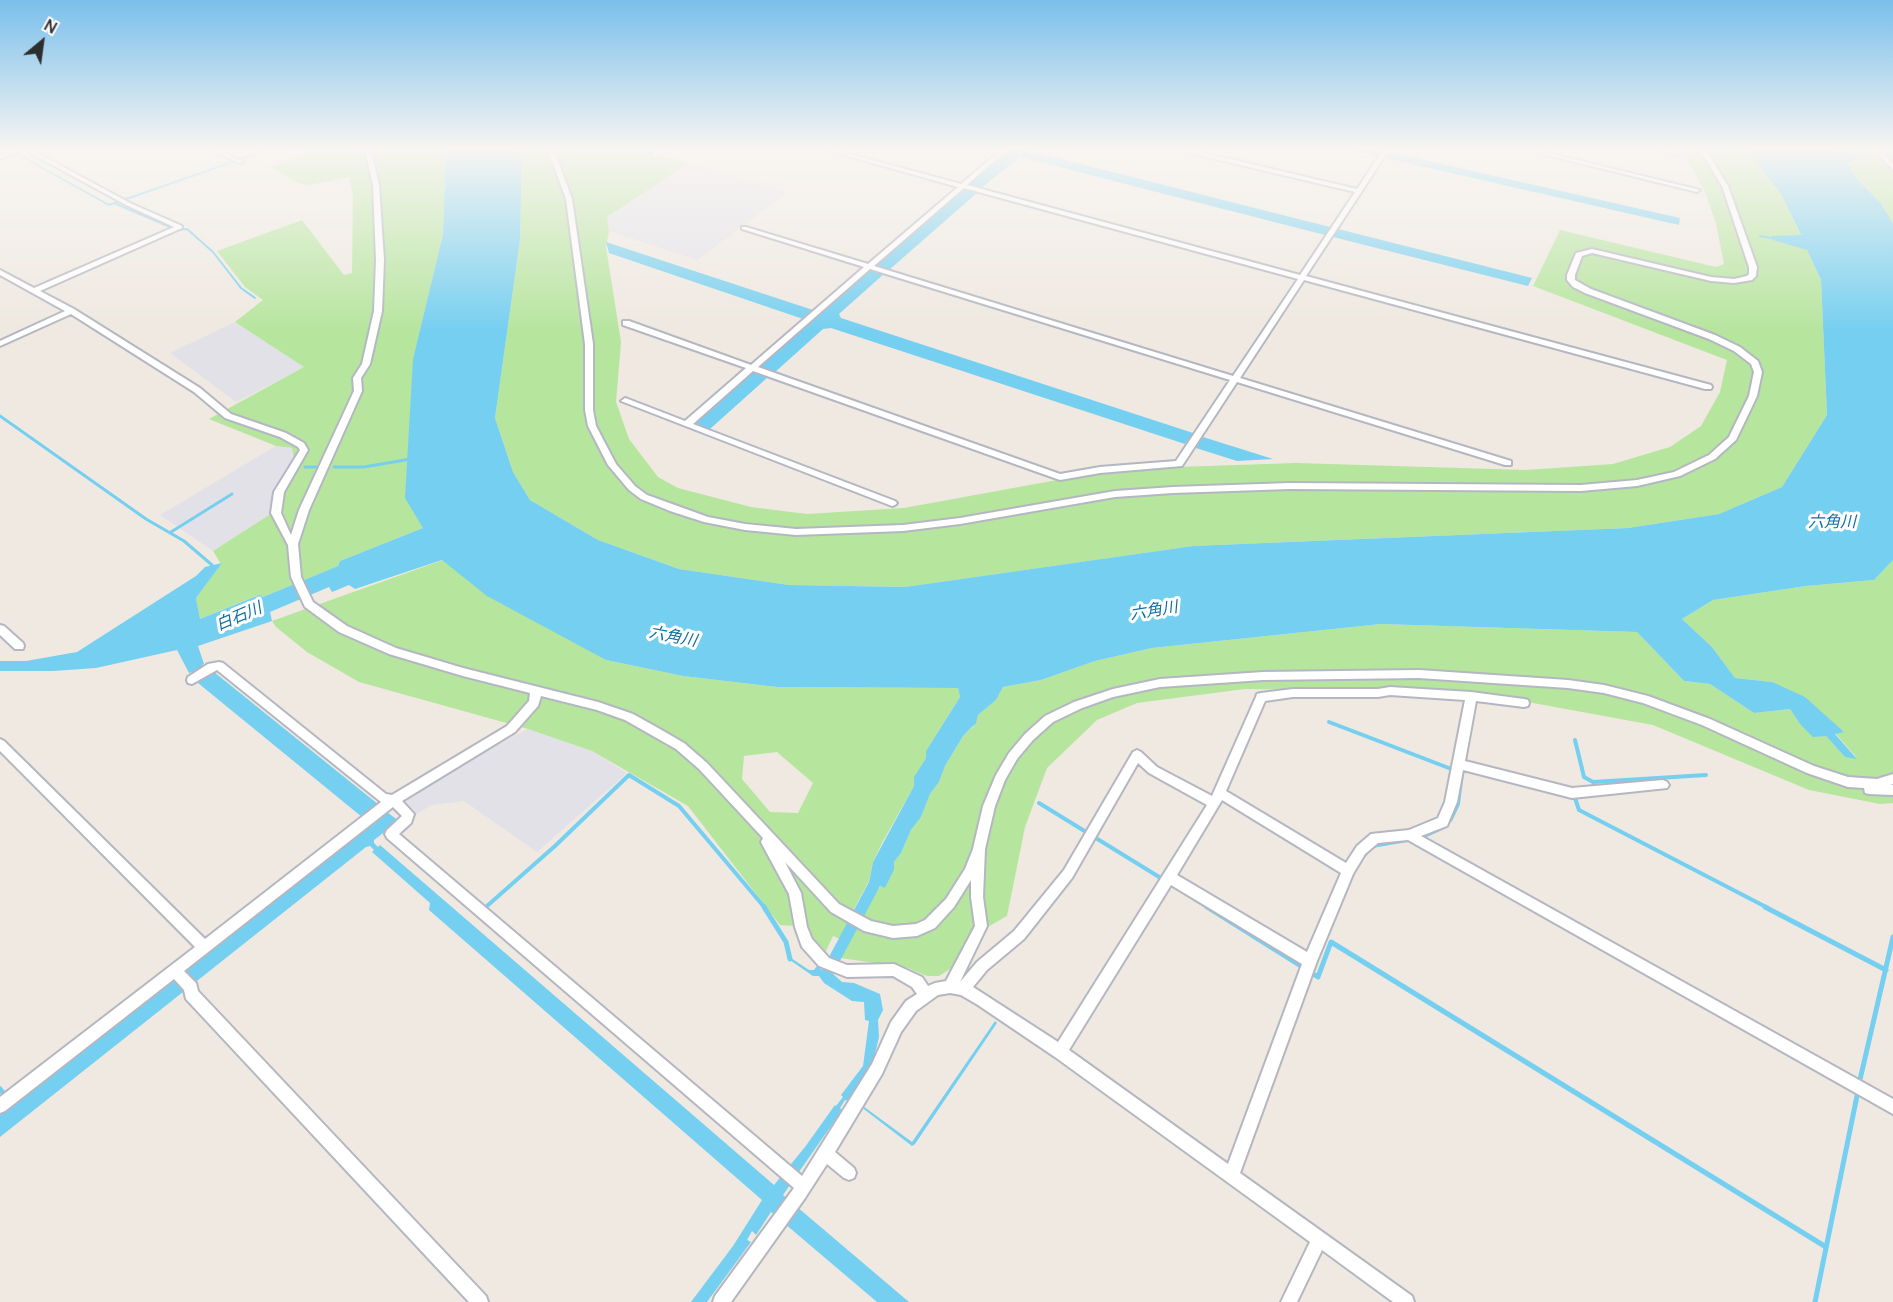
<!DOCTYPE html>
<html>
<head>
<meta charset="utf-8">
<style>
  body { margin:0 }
  #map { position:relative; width:1893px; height:1302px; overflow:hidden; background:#efe9e1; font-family:Manrope,sans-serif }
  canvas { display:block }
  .north { position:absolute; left:12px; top:12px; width:60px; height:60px; -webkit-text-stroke:4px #fff; paint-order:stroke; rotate:29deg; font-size:16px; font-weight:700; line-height:24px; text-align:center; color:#2e2e2e }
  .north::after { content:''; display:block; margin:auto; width:21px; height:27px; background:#2e2e2e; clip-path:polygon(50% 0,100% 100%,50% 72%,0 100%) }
</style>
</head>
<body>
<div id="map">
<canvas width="1893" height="1302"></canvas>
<div class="north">N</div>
</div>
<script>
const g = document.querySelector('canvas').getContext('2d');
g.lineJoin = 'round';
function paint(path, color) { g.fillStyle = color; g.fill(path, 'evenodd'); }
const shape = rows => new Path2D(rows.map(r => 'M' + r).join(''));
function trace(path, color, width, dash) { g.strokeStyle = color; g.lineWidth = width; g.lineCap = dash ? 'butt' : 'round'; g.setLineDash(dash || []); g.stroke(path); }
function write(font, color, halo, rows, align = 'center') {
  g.font = font + ' Manrope,"Noto Sans JP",sans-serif'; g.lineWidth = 6; g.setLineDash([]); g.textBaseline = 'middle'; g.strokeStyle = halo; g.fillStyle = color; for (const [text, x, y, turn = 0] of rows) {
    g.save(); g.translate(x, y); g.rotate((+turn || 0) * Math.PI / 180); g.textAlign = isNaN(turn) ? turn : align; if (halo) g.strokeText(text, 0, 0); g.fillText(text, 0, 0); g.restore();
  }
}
paint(shape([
  [689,163,788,192,697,260,609,231,607,217],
  [235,322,305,367,236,402,170,353],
  [276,446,292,448,294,460,273,493,269,515,213,551,160,515],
  [528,729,592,751,627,773,537,852,464,801,431,805,405,822,391,809,462,763]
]), '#e3e1e8');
paint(shape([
  [302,150,446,150,443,234,413,360,423,528,340,561,338,566,263,597,258,595,200,619,196,598,221,564,213,551,269,515,273,493,294,459,292,448,276,446,209,419,304,367,235,322,263,300,245,287,217,251,302,220,344,275,352,273,353,196,349,177,310,185,298,183,270,167,307,154],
  [518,150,653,150,657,151,655,154,689,163,607,217,609,231,606,247,621,342,616,402,629,439,658,477,678,488,751,507,807,514,904,508,1101,472,1178,467,1296,463,1526,470,1613,464,1670,447,1701,426,1720,392,1727,360,1533,286,1560,230,1716,267,1724,264,1716,224,1705,192,1682,150,1746,150,1781,194,1801,236,1773,236,1807,250,1821,280,1827,415,1782,487,1719,514,1628,528,1193,546,905,587,789,585,679,569,598,540,530,500,513,472,495,418,520,240,522,158],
  [1832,150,1893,150,1893,223,1880,202,1857,179,1846,163,1860,159],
  [443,560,606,660,683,676,777,687,958,688,960,697,926,751,926,758,914,777,914,786,882,843,873,862,869,881,847,922,881,886,885,888,894,870,894,862,901,853,911,830,921,817,930,794,939,782,945,766,963,736,973,727,978,715,996,700,1003,687,1041,680,1095,661,1152,648,1381,624,1637,632,1684,681,1710,684,1754,713,1790,709,1800,724,1826,736,1845,757,1857,758,1835,733,1843,732,1772,682,1735,678,1712,647,1682,619,1713,600,1806,586,1874,580,1893,560,1893,803,1880,804,1809,790,1653,725,1473,692,1245,689,1137,703,1097,720,1047,768,1025,827,1007,916,970,937,957,965,939,976,927,976,908,968,841,958,849,943,833,936,825,953,813,942,806,927,780,925,688,806,592,751,528,729,359,682,307,652,276,627,272,621],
  [777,752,813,783,798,813,770,812,742,779,744,756]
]), '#b6e59e');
paint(shape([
  [446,150,518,150,522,158,520,240,495,418,513,472,530,500,598,540,679,569,789,585,905,587,1193,546,1628,528,1719,514,1782,487,1827,415,1821,280,1807,250,1773,240,1772,236,1801,235,1781,194,1746,150,1832,150,1861,158,1847,163,1857,179,1880,202,1893,223,1893,560,1874,580,1806,586,1713,600,1682,619,1712,647,1735,678,1772,682,1805,697,1844,732,1835,734,1857,759,1845,757,1826,736,1813,737,1800,724,1790,709,1754,713,1710,684,1684,681,1637,632,1381,624,1152,648,1095,661,1041,680,1003,687,996,700,978,715,976,723,963,736,945,766,939,782,930,794,921,817,911,830,901,853,894,862,894,870,885,888,880,886,833,974,842,982,854,983,880,994,883,1010,878,1020,879,1037,873,1062,852,1098,912,1142,995,1021,997,1023,915,1144,912,1146,852,1100,850,1102,845,1100,840,1108,842,1110,783,1195,909,1302,877,1302,771,1212,756,1235,752,1231,747,1240,751,1242,707,1302,691,1302,733,1246,762,1200,429,910,430,903,372,852,374,850,370,846,366,847,0,1137,0,1115,376,820,362,817,198,683,200,681,192,672,189,673,177,650,96,668,53,671,0,671,0,661,26,661,77,652,196,576,205,567,222,563,196,598,200,619,259,595,263,597,338,566,340,561,423,528,405,498,413,359,443,234],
  [442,560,487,596,606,660,683,676,777,687,958,688,960,697,926,751,926,758,914,777,914,786,873,862,869,882,822,970,817,966,814,970,809,970,788,956,787,958,813,976,819,976,824,983,852,1001,864,1002,865,1020,869,1021,863,1066,841,1095,843,1097,836,1106,835,1105,805,1147,774,1185,380,845,378,847,374,843,374,840,399,821,387,812,382,815,379,805,214,672,210,674,202,665,204,664,198,646,272,621,270,612,329,587,332,592,349,585,355,589],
  [1002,150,1026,150,1330,227,1328,230,1336,232,1338,229,1532,278,1528,286,1333,237,1334,234,1327,232,1325,235,1020,157,981,188,976,187,973,190,978,192,889,270,884,268,880,271,885,273,839,314,841,318,1193,433,1190,438,1200,441,1203,437,1273,459,1237,461,1196,448,1199,443,1188,440,1185,444,831,328,823,329,774,373,768,371,763,375,768,377,710,429,695,423,753,372,759,374,764,369,759,367,815,318,808,315,803,319,609,253,606,242,813,310,810,313,818,316,871,269,877,271,880,268,875,266,965,188,973,187,968,185,1007,151],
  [1348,150,1379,150,1380,153,1387,155,1389,152,1680,218,1679,225,1385,158,1386,156,1379,154,1377,156]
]), '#75cff0');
trace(shape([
  [10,150,109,205,267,150],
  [1851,156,1868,158],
  [116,204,177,230,187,229,213,252,241,288,255,298],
  [1760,236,1777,239]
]), '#75cff0', 2);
trace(shape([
  [0,416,146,519,184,541,212,565,210,568],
  [305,467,317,467],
  [334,467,364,467,411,459],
  [171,532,232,494]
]), '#75cff0', 3);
trace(shape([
  [1329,722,1454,770],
  [1575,740,1584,777,1593,782],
  [1598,790,1593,782,1706,775],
  [1574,795,1579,810,1768,908],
  [1039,803,1164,880],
  [1420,838,1444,827,1451,819,1458,804,1462,773],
  [1361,859,1372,846,1407,840],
  [1193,898,1209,908],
  [487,906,555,846,629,775,679,806,765,908]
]), '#75cff0', 4);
trace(shape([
  [764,907,786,942,790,959],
  [1207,907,1304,968],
  [1765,907,1886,970],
  [1310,972,1318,977,1331,942,1826,1247],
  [1859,1084,1893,937],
  [0,1089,16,1109],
  [1815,1302,1858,1091]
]), '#75cff0', 5);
const minor = shape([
  [13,150,21,150,0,159,0,155,13,150],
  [25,150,32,150,130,203,182,226,182,228,40,291,74,309,200,388,231,414,286,433,304,443,308,450,284,492,281,513,291,535,299,510,354,391,353,378,362,364,374,311,376,260,373,185,365,150,371,150,379,185,384,260,382,311,370,364,361,378,362,391,309,510,298,544,301,577,313,602,347,626,396,648,463,668,598,702,633,714,658,728,684,743,707,763,839,904,871,921,893,926,916,924,925,920,946,899,965,869,973,849,983,806,996,775,1009,753,1025,734,1045,716,1074,702,1113,689,1160,679,1263,672,1419,670,1568,680,1604,685,1648,696,1710,719,1814,766,1848,777,1877,779,1893,774,1893,784,1890,785,1893,785,1893,795,1869,794,1865,793,1864,788,1848,787,1807,773,1702,725,1643,703,1604,693,1568,688,1419,678,1263,680,1160,687,1113,697,1082,708,1053,722,1033,740,1017,759,1005,780,995,806,985,849,983,897,987,926,960,982,977,962,1014,931,1064,870,1133,752,1137,750,1141,752,1157,767,1212,796,1256,697,1257,694,1261,693,1293,689,1378,689,1390,687,1471,692,1524,699,1528,700,1529,703,1528,706,1524,707,1476,701,1465,761,1572,788,1663,780,1667,782,1669,785,1667,788,1572,798,1463,770,1457,802,1447,826,1421,836,1893,1099,1893,1114,1408,840,1378,843,1365,854,1353,874,1317,961,1240,1173,1412,1296,1414,1302,1393,1302,1322,1250,1297,1302,1281,1302,1310,1242,1055,1057,978,1005,961,995,950,993,938,995,916,1011,901,1032,882,1074,835,1152,854,1168,856,1173,854,1178,849,1180,844,1178,827,1164,805,1198,731,1302,713,1302,715,1296,794,1188,387,838,385,834,387,830,402,816,393,807,184,971,196,983,198,991,486,1296,488,1302,469,1302,186,999,184,990,174,979,5,1111,0,1113,0,1097,195,947,0,751,0,739,4,741,205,939,381,802,217,670,192,684,188,683,187,680,188,677,208,664,219,662,223,663,386,794,392,795,507,726,529,701,530,693,463,676,389,654,339,632,305,607,291,577,288,545,271,513,274,492,300,450,298,447,280,437,225,418,194,392,71,314,0,346,0,341,65,311,0,275,0,270,34,288,174,227,126,205,25,150],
  [1390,695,1465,700,1445,802,1438,818,1409,830,1371,834,1357,846,1346,863,1226,791,1265,701,1293,697,1378,697,1390,695],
  [541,696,597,710,625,720,676,749,699,769,763,838,761,842,763,846,789,894,795,927,802,947,819,966,847,977,893,976,912,987,917,994,906,1001,891,1022,872,1064,802,1176,399,834,411,823,414,814,402,801,515,732,538,706,541,696],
  [1138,763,1149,773,1207,805,1058,1042,973,987,987,970,1024,939,1072,878,1138,763],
  [1222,800,1341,873,1307,952,1177,875,1222,800],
  [785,862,831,912,864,931,893,938,917,936,935,928,954,907,971,880,971,897,975,926,946,981,935,983,928,986,922,977,894,964,847,965,829,958,812,939,807,927,801,893,785,862],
  [1171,885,1302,964,1228,1164,1069,1050,1171,885],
  [211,150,219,150,244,162,239,163,211,150],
  [548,150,554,150,572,199,593,344,593,410,596,426,616,464,635,486,647,495,708,517,745,524,796,529,903,525,960,518,1115,491,1173,487,1290,483,1581,485,1637,480,1674,472,1709,455,1729,437,1749,396,1754,372,1751,364,1734,351,1709,339,1585,293,1573,287,1567,280,1567,275,1576,253,1592,249,1711,277,1734,279,1747,276,1749,274,1749,267,1722,186,1700,150,1706,150,1728,186,1757,267,1756,276,1752,280,1734,283,1711,281,1592,253,1582,256,1575,275,1575,280,1591,289,1715,335,1740,347,1758,361,1762,372,1757,396,1736,440,1715,459,1680,476,1637,486,1581,491,1290,489,1173,493,1115,497,960,524,903,531,796,535,745,530,704,522,670,511,641,499,629,490,608,465,588,426,585,410,585,344,566,199,548,150],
  [660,150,667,150,656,157,652,157,652,155,660,150],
  [826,150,835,150,961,184,1001,150,1007,150,967,185,1300,275,1355,192,1185,152,1182,150,1192,150,1357,189,1383,150,1389,150,1306,276,1711,385,1712,387,1711,389,1705,389,1304,280,1240,378,1511,461,1511,465,1505,465,1237,382,1182,466,1100,473,1060,480,753,371,693,424,895,501,897,503,895,505,892,506,621,401,625,398,628,399,685,421,746,368,623,325,623,321,629,321,751,365,864,267,742,229,742,227,746,227,868,264,958,187,826,150],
  [964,188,1298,279,1233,376,874,266,964,188],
  [870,269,1230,380,1176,461,1100,467,1060,474,758,367,870,269],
  [1526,150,1536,150,1700,190,1697,192,1526,150],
  [1657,150,1668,150,1683,154,1680,156,1657,150],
  [1875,150,1881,150,1893,164,1893,170,1875,150],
  [0,625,4,626,23,643,24,646,23,649,15,649,0,635,0,625]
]);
trace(minor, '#b4b7c1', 4);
paint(minor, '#fff');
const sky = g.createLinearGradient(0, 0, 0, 332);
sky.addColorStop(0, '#7abfeb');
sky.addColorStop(0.45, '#f8f5f2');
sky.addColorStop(1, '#f8f5f200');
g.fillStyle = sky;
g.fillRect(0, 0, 1893, 332);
write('italic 16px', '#0d6fa3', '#fff', [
  ["六角川",1832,523],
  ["六角川",1154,611,-9],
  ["白石川",239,617,-23],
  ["六角川",673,637,11]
]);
</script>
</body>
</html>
